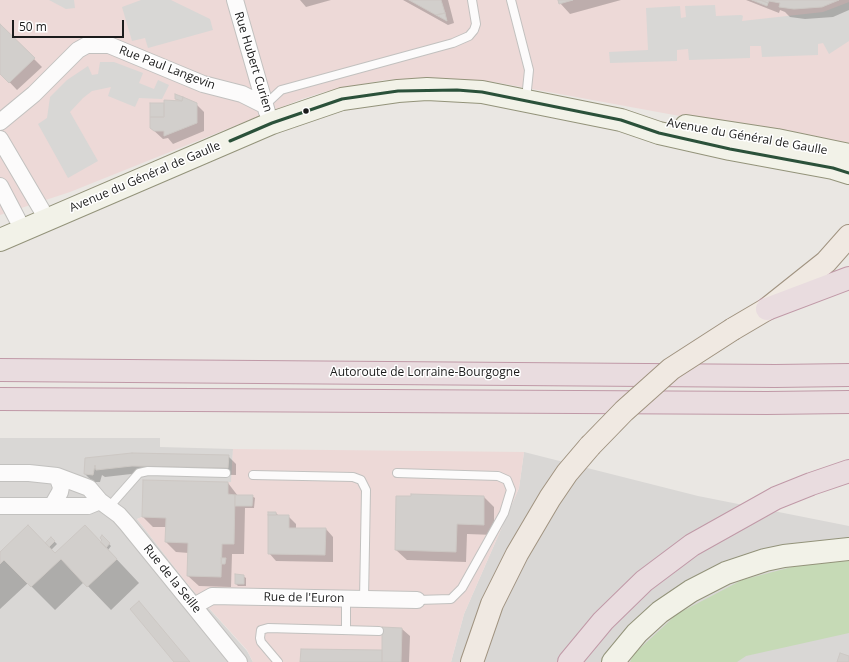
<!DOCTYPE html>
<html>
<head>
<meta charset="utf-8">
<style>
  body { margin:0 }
  #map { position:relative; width:849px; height:662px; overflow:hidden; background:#eae7e3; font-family:"Open Sans",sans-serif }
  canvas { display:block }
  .scale { position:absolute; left:12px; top:20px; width:112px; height:18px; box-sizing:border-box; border:2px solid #1b1b1b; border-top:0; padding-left:5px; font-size:12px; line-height:14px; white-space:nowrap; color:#1b1b1b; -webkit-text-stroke:3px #fff; paint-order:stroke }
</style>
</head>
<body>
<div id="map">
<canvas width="849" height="662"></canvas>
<div class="scale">50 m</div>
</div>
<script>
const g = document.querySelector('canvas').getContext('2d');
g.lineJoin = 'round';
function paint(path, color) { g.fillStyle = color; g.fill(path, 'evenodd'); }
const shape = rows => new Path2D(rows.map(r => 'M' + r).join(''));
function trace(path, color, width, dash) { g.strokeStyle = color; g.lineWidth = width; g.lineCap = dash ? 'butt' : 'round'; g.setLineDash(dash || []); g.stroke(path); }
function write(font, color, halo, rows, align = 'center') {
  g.font = font + ' "Open Sans",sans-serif'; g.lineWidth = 3; g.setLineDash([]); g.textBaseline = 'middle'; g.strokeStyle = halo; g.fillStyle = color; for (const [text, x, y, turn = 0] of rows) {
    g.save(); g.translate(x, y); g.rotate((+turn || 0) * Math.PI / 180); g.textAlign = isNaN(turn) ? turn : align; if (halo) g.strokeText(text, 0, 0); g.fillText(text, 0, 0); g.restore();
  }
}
paint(shape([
  [0,438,160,438,160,447,233,449,232,482,137,519,189,586,247,651,253,662,0,662],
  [524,452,698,496,849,526,849,662,451,662,464,614,519,488]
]), '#d9d7d5');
paint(shape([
  [0,0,849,0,849,147,494,82,442,78,384,80,324,92,302,99,70,192,0,215],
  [233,449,524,452,519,488,464,614,451,662,253,662,247,650,189,586,137,519,142,517,143,480,231,482]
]), '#edd9d7');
paint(shape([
  [849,561,849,633,746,656,737,662,630,662,634,654,677,614,742,580,807,563]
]), '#c6dab6');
paint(shape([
  [49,0,74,0,75,8,66,9],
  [141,0,171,0,210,19,213,30,148,48,145,38,132,41,122,7],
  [849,2,849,41,829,54,823,43,818,44,818,55,762,57,761,46,750,46,750,58,689,60,688,49,677,50,677,61,610,63,609,52,648,50,646,8,680,6,681,18,686,17,685,6,715,5,716,16,741,15,743,16,742,21,823,12],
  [100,62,114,62,143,73,139,83,154,89,158,80,169,85,162,99,139,98,135,107,108,96,111,87,92,91,83,98,70,112,98,161,68,178,38,124,47,118,50,97,67,80,88,66,92,75,98,74]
]), '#d8d7d5');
paint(shape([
  [300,0,331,0,306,7],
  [403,0,448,0,454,23,448,25],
  [559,0,621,0,570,14,560,3],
  [746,0,849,0,849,10,833,17,805,19,790,17,785,12,780,10,779,13],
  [0,25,42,67,17,90,0,72],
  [176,95,196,104,204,112,204,131,173,144,168,138,163,139,151,128,151,104,165,104,165,101,187,103,188,101,177,100],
  [228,456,236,464,236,475,140,473,105,477,102,475,100,482,93,482,85,474,86,458],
  [228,483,238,496,252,496,255,498,254,508,245,508,244,554,232,554,231,587,199,586,188,576,189,553,176,552,166,542,166,527,153,527,143,517],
  [397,497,484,497,494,507,494,535,467,534,466,562,407,560,396,550],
  [276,513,278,515,288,516,296,524,296,529,326,529,333,537,333,562,276,561,269,553],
  [51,538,57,544,51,550,55,554,101,543,104,539,111,546,108,550,139,583,111,610,84,582,55,610,28,583,0,609,0,553,45,544],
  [243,576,246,578,246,586,238,586,236,584],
  [402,629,410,636,409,662,301,662,381,651]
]), '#0003');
const building = shape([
  [409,0,441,0,445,13,436,15,409,0],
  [558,0,573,0,559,4,558,0],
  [752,0,760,0,768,3,767,6,752,0],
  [760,0,839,0,822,7,794,9,779,7,780,3,769,1,768,3,760,0],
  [445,13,447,21,436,15,445,13],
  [0,24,35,58,9,83,0,74,0,24],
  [175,94,183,97,182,101,175,99,175,94],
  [183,97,197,103,197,123,164,136,164,131,154,131,150,128,150,117,164,117,164,100,182,101,183,97],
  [150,103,164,103,164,117,150,117,150,103],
  [132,453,229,455,228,468,132,466,96,470,95,465,93,475,84,474,85,458,132,453],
  [143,480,228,482,228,494,235,495,234,544,222,544,221,577,187,576,188,543,165,542,166,518,142,517,143,480],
  [411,494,484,496,484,525,457,524,456,552,395,550,396,496,411,496,411,494],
  [235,495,253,495,252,506,235,506,235,495],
  [268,512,276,512,276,515,268,515,268,512],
  [268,515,289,515,289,528,326,528,325,555,268,554,268,515],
  [28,525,55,553,85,525,117,559,87,587,61,559,31,587,4,560,0,564,0,552,28,525],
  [102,535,110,543,106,548,100,542,102,540,100,538,102,535],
  [51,537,55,541,49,547,45,543,51,537],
  [221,558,226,558,225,564,221,564,221,558],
  [235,574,244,575,244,584,235,584,235,574],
  [139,601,190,662,174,662,130,609,139,601],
  [382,627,402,628,401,662,382,662,382,627],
  [301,649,382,650,382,662,300,662,301,649],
  [840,653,849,656,849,662,837,662,840,653]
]);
paint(building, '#d2cfcc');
trace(building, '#cdc8c4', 1);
const lane = shape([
  [511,0,529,70,526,99],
  [265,105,281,90,453,43,469,36,474,30,476,24,472,0],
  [397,473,498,476,507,480,511,490,504,513,462,588,451,599,417,600],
  [253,475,353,477,361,480,366,490,364,599],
  [109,507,139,473,148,471,226,473],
  [346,630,346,599],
  [278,662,261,642,260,638,261,630,268,628,379,631]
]);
const street = shape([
  [235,0,267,112],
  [0,122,34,94,78,50,87,45,109,45,203,84,242,94,264,105],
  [0,139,47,219],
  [0,186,23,230],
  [0,473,29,473,57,476,89,488,100,501,119,515,127,524,239,662],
  [0,506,88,506,100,501],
  [52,506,60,492,61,487,57,476],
  [194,606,212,596,417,600]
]);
const secondary = shape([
  [686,126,777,140,849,155],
  [0,240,272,123,342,99,398,91,427,89,482,92,621,120,659,133,730,149,833,168,849,173],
  [613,662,637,633,660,612,691,591,726,573,765,560,784,556,849,549]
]);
const primary = shape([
  [733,329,767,309,826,262,849,236],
  [472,662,492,604,517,554,550,498,567,473,590,446]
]);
const highway = shape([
  [767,309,849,278],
  [0,370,775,376,849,375],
  [0,399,767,403,849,402],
  [569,662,603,621,644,581,692,545,776,498,811,484,849,471]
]);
trace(lane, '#c2c1bf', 10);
trace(street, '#c2c1bf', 18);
trace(secondary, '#93937a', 24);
trace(primary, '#a09380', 24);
trace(highway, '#c099a7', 24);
trace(lane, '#fcfbfb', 8);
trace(street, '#fcfbfb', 16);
trace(secondary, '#f2f2e8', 22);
trace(primary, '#f0e9e2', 22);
trace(highway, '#e9dcdf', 22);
const primaryBridge = shape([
  [590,446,624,411,671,369,733,329]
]);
trace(primaryBridge, '#a09380', 24, []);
trace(primaryBridge, '#f0e9e2', 22);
trace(shape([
  [230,141,272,123,342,99,398,91,457,90,482,92,621,120,659,133,730,149,833,168,849,173]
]), '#2b513a', 3);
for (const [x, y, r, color] of [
  [306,111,3.5,"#1b1b1b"]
]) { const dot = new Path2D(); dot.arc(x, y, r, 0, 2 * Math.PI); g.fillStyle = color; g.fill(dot); trace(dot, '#fff', 1.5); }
write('12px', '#1b1b1b', '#fff', [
  ["Rue Hubert Curien",253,62,73],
  ["Rue Paul Langevin",167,68,21],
  ["Avenue du Général de Gaulle",747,137,10],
  ["Avenue du Général de Gaulle",145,177,-23],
  ["Autoroute de Lorraine-Bourgogne",425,373],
  ["Rue de la Seille",172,579,51],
  ["Rue de l'Euron",304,598,1]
]);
</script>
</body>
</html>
